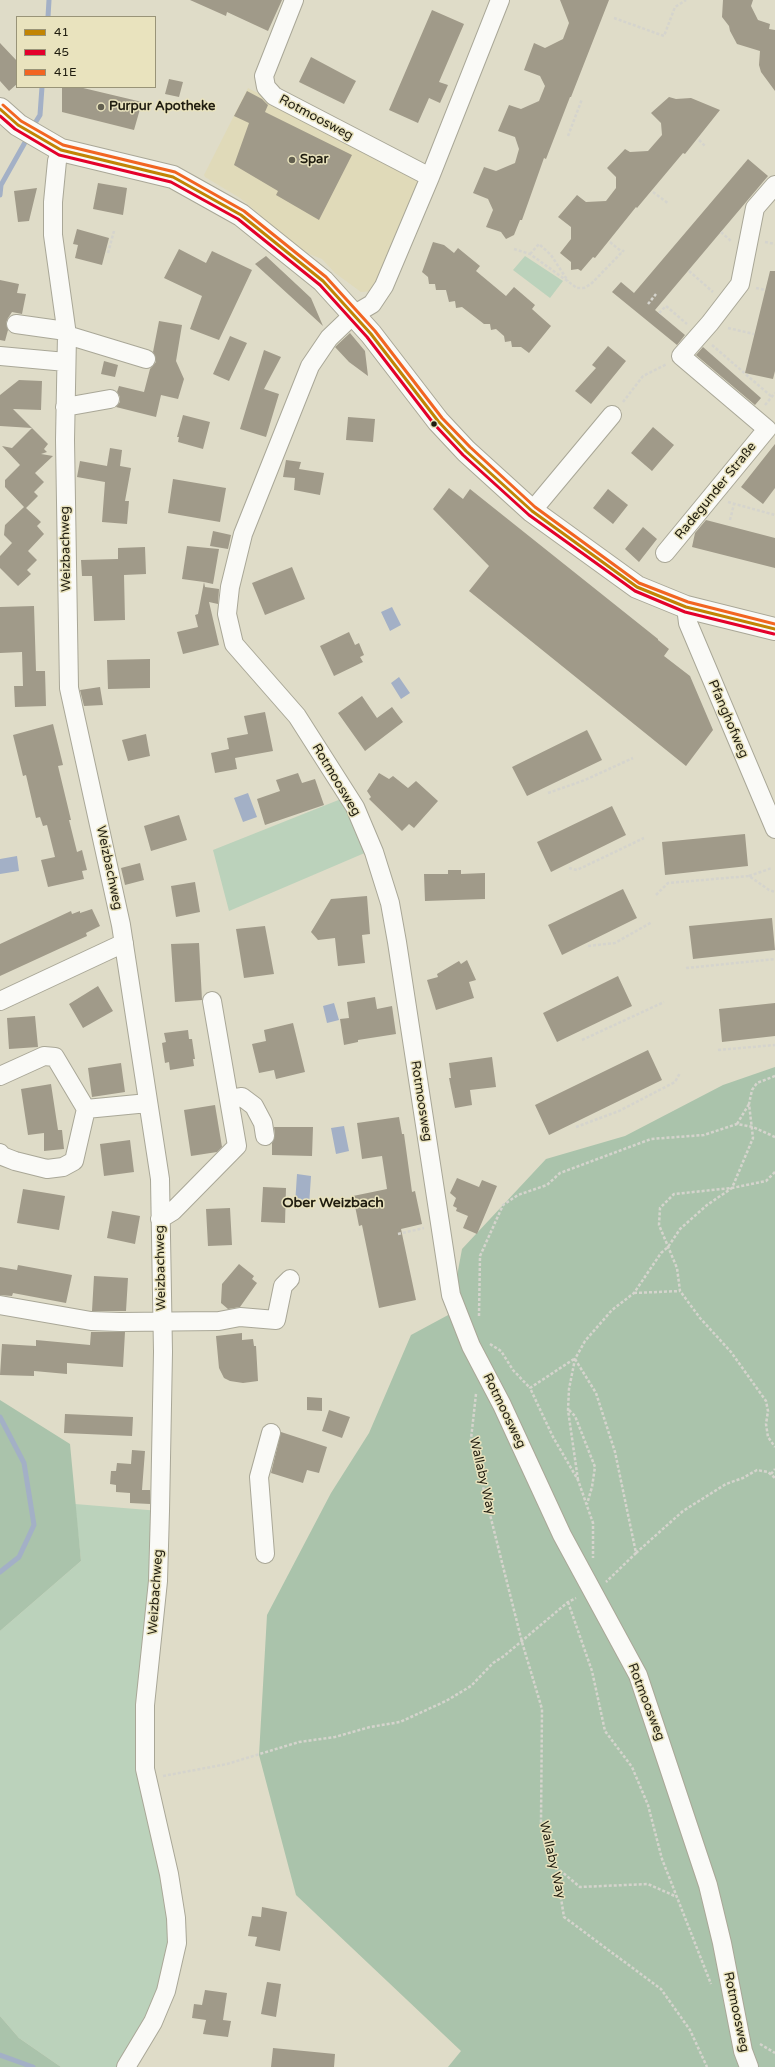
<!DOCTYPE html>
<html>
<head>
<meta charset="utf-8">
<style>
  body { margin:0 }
  #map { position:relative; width:775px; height:2067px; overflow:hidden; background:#dfdcc8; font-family:"Varela Round",sans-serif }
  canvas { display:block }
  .legend { position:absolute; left:16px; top:16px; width:140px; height:72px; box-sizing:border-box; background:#e9e3be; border:1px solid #999478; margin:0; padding:5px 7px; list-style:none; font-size:12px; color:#201d10 }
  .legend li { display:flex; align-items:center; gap:8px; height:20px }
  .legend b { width:20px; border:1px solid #999478 }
</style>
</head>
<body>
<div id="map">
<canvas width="775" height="2067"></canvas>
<ul class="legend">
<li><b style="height:5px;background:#c18404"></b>41</li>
<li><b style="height:5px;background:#e4002b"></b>45</li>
<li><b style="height:5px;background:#f26522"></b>41E</li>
</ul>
</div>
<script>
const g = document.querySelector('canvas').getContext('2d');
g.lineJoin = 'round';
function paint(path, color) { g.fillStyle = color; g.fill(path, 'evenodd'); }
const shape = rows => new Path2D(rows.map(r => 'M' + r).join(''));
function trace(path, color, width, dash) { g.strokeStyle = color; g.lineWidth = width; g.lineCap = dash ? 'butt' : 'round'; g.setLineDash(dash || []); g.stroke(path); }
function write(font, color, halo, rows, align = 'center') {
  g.font = font + ' "Varela Round",sans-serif'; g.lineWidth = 3; g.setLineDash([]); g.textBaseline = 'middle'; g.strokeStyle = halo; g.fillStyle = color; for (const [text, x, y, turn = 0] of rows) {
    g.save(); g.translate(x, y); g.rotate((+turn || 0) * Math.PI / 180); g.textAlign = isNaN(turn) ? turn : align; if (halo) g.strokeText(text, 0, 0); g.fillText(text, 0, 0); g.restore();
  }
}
paint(shape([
  [248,88,424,178,376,291,361,292,335,273,322,259,304,252,240,198,205,177,204,175]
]), '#e0dab9');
paint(shape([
  [525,256,563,281,550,298,513,270],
  [341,799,367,852,229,911,213,850],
  [75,1504,160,1511,145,1705,177,1943,126,2067,61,2067,19,2038,0,2016,0,1631,81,1561]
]), '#bbd2bb');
paint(shape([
  [775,1067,775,2067,448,2067,461,2051,296,1895,259,1755,267,1615,331,1493,369,1433,411,1335,450,1314,462,1249,546,1159,625,1136,723,1085],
  [0,1400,70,1444,81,1561,0,1631],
  [0,2016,19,2038,61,2067,0,2067]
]), '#aac3ab');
paint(shape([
  [392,607,401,625,390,631,381,612],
  [399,677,410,693,401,699,391,683],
  [248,793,257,817,243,822,234,798],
  [17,856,19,871,0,874,0,859],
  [334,1003,339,1020,327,1023,323,1006],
  [344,1126,349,1151,336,1154,331,1128],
  [297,1174,311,1176,309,1206,295,1205]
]), '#a3b0c6');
trace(shape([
  [48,17,49,0],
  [32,128,40,115,42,87],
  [0,195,1,185,28,137],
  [0,1417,24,1463,34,1525,19,1557,0,1572],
  [0,2055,33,2067]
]), '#a3b0c6', 5);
paint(shape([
  [190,0,282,0,268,31,227,12,226,16],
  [560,0,609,0,571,97,570,97,546,159,544,158,522,220,520,220,514,235,506,239,501,232,486,227,493,210,488,199,473,193,484,167,496,171,515,163,519,149,515,137,498,131,509,105,521,109,539,101,545,86,540,76,524,70,534,43,545,48,563,39,569,23],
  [723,0,753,0,751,6,758,20,770,24,769,29,775,30,775,91,761,72,759,65,760,51,737,44,730,31,729,26,722,17],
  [432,10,464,24,439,82,448,85,440,103,429,98,418,123,389,110],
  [0,43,17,61,17,84,9,91,0,81],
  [311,57,356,81,344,104,299,82],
  [169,79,183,82,179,97,165,94],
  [62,87,79,87,142,102,134,130,62,112],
  [247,91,262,99,268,105,265,112,352,155,319,220,276,195,278,191,234,165,249,123,234,116],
  [669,97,676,99,691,98,720,110,685,154,683,153,637,208,636,207,595,258,593,257,581,271,578,269,571,270,571,262,560,253,571,239,571,227,558,217,577,195,586,202,606,201,616,188,616,177,607,168,625,149,630,152,648,151,662,135,661,123,651,113],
  [748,159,768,176,655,310,685,335,677,345,612,292,621,282,634,293],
  [98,183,127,188,123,215,93,209],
  [37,188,29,221,18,222,14,191],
  [77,229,109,238,102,265,75,258,78,245,73,244],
  [433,242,444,245,454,253,458,248,480,266,476,271,506,296,514,287,535,305,532,309,551,326,529,353,521,347,512,347,511,341,505,342,504,336,496,329,491,330,490,324,484,324,462,307,456,308,455,301,449,302,446,290,436,290,435,284,429,284,428,277,422,272],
  [179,249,206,263,212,251,252,270,219,340,190,329,202,296,164,278],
  [266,256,311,298,323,326,255,264],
  [770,271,775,271,775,371,773,379,745,373],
  [0,280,19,284,17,293,26,294,22,314,12,312,8,318,6,323,8,330,5,341,0,340],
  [159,321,182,325,176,361,184,379,178,399,161,395,156,417,116,407,120,402,120,397,117,392,119,386,144,392,150,369,156,362,153,352],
  [350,333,365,351,368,376,349,362,335,347],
  [230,336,247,343,229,381,213,374],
  [608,346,626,361,591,404,575,391,596,368,592,365],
  [703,347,761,398,755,405,696,355],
  [264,350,281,357,264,389,279,394,266,437,240,429],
  [104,361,118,365,115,377,101,374],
  [19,380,42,381,41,410,13,409,48,444,44,449,47,452,41,454,53,456,35,473,44,482,34,492,38,496,26,508,41,522,37,526,44,534,28,551,37,560,27,570,31,574,18,586,0,568,0,556,12,543,4,535,5,525,24,507,5,487,5,480,20,465,2,446,12,448,32,428,0,426,0,395],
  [183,415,210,422,203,449,178,442,179,437,177,437],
  [348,417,375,419,373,442,346,440],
  [653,427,674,445,652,471,631,453],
  [775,444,775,488,763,504,741,487],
  [110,448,122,450,120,466,131,468,125,501,129,501,127,524,102,522,105,482,77,477,80,461,107,466],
  [286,460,301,462,299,469,324,473,320,495,294,490,295,478,283,477],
  [173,479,226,488,220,522,168,513],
  [449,488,463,499,470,489,658,639,658,640,669,649,664,656,690,676,713,730,686,766,469,591,489,566,433,509],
  [608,489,628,505,613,524,593,508],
  [706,520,775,538,775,568,692,547,695,533],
  [643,527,657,539,639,562,625,549],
  [213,531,231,535,228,549,210,546],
  [187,546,219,549,213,584,204,582,205,587,219,589,218,604,209,602,219,645,183,654,177,632,198,627,195,615,198,614,204,582,182,579],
  [145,547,146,574,124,575,125,620,94,621,92,576,82,576,81,560,118,559,118,548],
  [292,567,305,599,265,615,252,583],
  [34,606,36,671,45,671,46,706,15,707,14,686,23,686,22,652,0,653,0,607],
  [349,632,355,645,359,643,364,655,360,657,363,662,334,676,320,646],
  [150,659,150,688,108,689,107,660],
  [100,687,103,705,84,706,80,690],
  [362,696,377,718,392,707,403,722,365,751,338,713],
  [265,712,273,751,235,758,237,769,215,773,211,753,229,749,227,738,248,734,244,716],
  [53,724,63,765,58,766,71,820,69,820,77,852,82,850,87,870,82,871,84,879,48,887,41,860,55,857,47,825,43,826,40,817,36,818,26,775,23,776,13,735],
  [587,730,602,760,527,796,512,767],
  [146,734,150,756,128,761,122,740],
  [298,773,302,783,315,779,324,805,265,825,257,799,280,791,276,780],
  [379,773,389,779,393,776,408,788,416,781,438,801,414,828,409,824,402,831,369,799,371,797,367,791],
  [612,806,626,835,551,872,537,842],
  [179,815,187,840,151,851,144,826],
  [745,834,748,866,665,875,662,842],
  [140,863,144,880,125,885,121,868],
  [448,870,461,870,461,874,485,873,485,899,425,901,424,874,448,874],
  [195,882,200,912,176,917,171,886],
  [623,889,637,918,562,955,548,925],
  [367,896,370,934,362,935,365,963,338,966,335,938,318,940,311,932,331,899],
  [92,909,100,926,86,933,87,936,0,976,0,944,71,911,72,914,80,911,80,913],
  [772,918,775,950,693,959,689,926],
  [265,926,274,974,244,978,236,929],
  [199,943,202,1000,175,1002,171,944],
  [467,960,476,980,469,982,474,998,436,1010,427,980,438,977,437,974,459,961,461,964],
  [618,976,632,1006,557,1042,543,1013],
  [98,986,113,1011,83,1028,69,1004],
  [375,997,377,1009,392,1006,396,1034,358,1040,358,1042,344,1045,340,1019,349,1018,347,1002],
  [775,1003,775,1036,722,1042,719,1009],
  [35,1016,38,1047,9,1049,7,1018],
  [293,1023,305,1072,276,1079,274,1070,259,1073,252,1044,266,1041,264,1030],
  [188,1030,189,1039,192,1039,195,1059,193,1059,194,1066,170,1070,169,1062,165,1063,162,1043,166,1042,164,1033],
  [648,1050,662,1080,549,1135,535,1105],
  [492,1057,496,1087,470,1090,472,1105,455,1108,449,1078,451,1078,449,1063],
  [121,1063,125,1092,92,1097,88,1068],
  [51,1084,58,1130,62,1130,64,1149,44,1151,44,1133,28,1135,21,1089],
  [215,1105,222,1147,217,1152,191,1156,184,1110],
  [399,1117,402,1134,404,1134,412,1192,415,1191,422,1224,401,1229,416,1300,379,1308,362,1225,359,1226,353,1196,387,1189,382,1156,362,1159,357,1123],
  [274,1127,313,1127,312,1156,272,1155,272,1143,275,1135],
  [130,1140,134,1172,104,1176,100,1144],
  [457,1178,479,1187,482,1180,497,1186,477,1234,463,1228,468,1216,456,1211,457,1208,453,1206,456,1198,450,1193],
  [263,1187,286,1188,285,1223,261,1222],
  [23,1189,65,1196,59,1230,17,1223],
  [230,1208,232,1245,208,1246,206,1209],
  [112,1211,140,1216,135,1244,107,1238],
  [239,1264,254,1276,252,1279,257,1283,240,1307,228,1309,221,1303,222,1284],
  [18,1265,72,1275,66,1303,13,1293,12,1296,0,1295,0,1267,17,1270],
  [94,1276,128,1278,126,1311,92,1311],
  [91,1332,125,1332,123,1367,67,1363,67,1374,34,1371,34,1376,0,1375,2,1344,36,1346,36,1340,90,1345],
  [242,1333,242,1340,253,1339,254,1346,256,1346,258,1381,243,1383,230,1381,224,1378,219,1368,216,1336],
  [307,1397,322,1398,322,1411,307,1410],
  [329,1410,350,1417,342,1438,322,1431],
  [65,1414,133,1417,132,1436,64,1433],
  [281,1432,327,1447,319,1473,307,1470,303,1483,271,1473],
  [132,1450,145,1451,142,1490,150,1490,150,1504,130,1503,130,1493,116,1492,116,1485,110,1484,111,1471,116,1471,117,1463,131,1464],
  [262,1907,287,1912,280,1951,255,1946,257,1937,248,1936,252,1916,261,1917],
  [267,1982,281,1984,276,2017,261,2014],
  [205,1990,227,1993,223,2020,231,2021,228,2037,203,2034,206,2020,192,2018,194,2004,202,2005],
  [273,2048,335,2054,334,2067,271,2067]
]), '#a09a89');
const minor = shape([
  [294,0,264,76,266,87,274,96,430,177],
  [500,0,430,177,384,286,372,304,353,315,329,338,310,366,243,534,230,587,227,614,234,644,297,716,355,807,374,852,390,903,397,942,451,1295,471,1346,502,1405,562,1535,638,1675,708,1885,722,1943,743,2051,749,2067],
  [61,150,57,161,53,202,53,235,67,335,65,440,69,688,121,925,160,1179,163,1352,160,1511,158,1581,145,1705,145,1769,169,1874,176,1918,177,1943,166,1991,153,2022,126,2067],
  [16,324,66,331],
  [67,335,146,359],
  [0,356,66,362],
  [65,407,110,399],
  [532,511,612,415],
  [665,553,767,429,681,356,710,323,740,284,755,208,775,185],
  [686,607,688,623,775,829],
  [0,1001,124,943],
  [0,1076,44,1056,55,1057,86,1109,74,1161,63,1167,47,1169,15,1161,2,1156,0,1153],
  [229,1099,242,1097,254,1106,263,1123,265,1136],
  [86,1109,148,1103],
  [160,1219,173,1211,237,1146,212,1001],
  [0,1305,91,1321,120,1322,219,1321,240,1317,276,1320,283,1286,290,1279],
  [265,1554,259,1477,271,1433]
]);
const major = shape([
  [0,109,18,125,61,150,173,177,241,215,323,281,371,334,438,421,466,451,532,511,637,587,686,607,775,629]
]);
trace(minor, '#a9a797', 20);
trace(major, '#a9a797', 24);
trace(shape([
  [614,18,664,36,675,7,686,0],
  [568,136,582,99],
  [699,140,706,147],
  [653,192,669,204],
  [721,232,731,241],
  [610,242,622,252],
  [765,242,775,244],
  [514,249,530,254,577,288,584,288,591,284,624,250],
  [108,253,114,231],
  [530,254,539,244,551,255,568,281],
  [689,271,713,292],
  [756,288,765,290],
  [648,304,656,294],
  [659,313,666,306,687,324],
  [728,328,754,334],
  [712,345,772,397],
  [623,402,643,376,667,364],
  [765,405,775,393],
  [728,502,775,515],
  [730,520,734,504],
  [548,793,585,780,633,758],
  [569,868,577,870,644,838],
  [749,876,772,868],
  [656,895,668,883,749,876,769,890,775,892],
  [588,946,615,943,652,922],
  [686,968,775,959],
  [582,1040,664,1002],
  [718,1050,775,1045],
  [737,1124,749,1104],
  [576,1127,619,1111,675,1082,680,1073],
  [775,1172,766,1181,732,1188,674,1194,660,1208,659,1225,677,1268,680,1291,700,1318,731,1352,766,1401,768,1411,766,1424,768,1437,775,1447],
  [398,1234,424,1228],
  [634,1293,680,1291],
  [479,1316,480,1256,503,1205,518,1195,547,1185,560,1173,651,1139,704,1135,737,1124,753,1127,775,1137],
  [490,1344,501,1351,513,1370,530,1388],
  [574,1359,530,1388,553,1437,578,1480,593,1523,593,1558],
  [575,1359,596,1393,615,1452,636,1553,606,1582],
  [476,1394,471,1439,522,1642,542,1709,541,1823,556,1867,564,1917,661,1989,690,2030,707,2067],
  [569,1410,575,1416,595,1467,592,1487,587,1504],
  [771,1474,775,1469],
  [578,1480,568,1410,569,1389,575,1359,585,1341,612,1310,634,1293,661,1253,668,1247,680,1229,707,1205,732,1188,753,1138,749,1104,752,1090,757,1083,775,1076],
  [636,1553,683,1511,726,1484,743,1478,757,1470,768,1472,775,1478],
  [568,1602,592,1671,605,1731,632,1767,648,1805,662,1859,711,1984],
  [163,1776,227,1764,299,1742,335,1737,370,1727,400,1722,446,1701,471,1686,493,1663,504,1656,568,1602,576,1598],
  [556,1867,580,1887,648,1884,677,1897],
  [760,2044,775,2053]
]), '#d5d4cd', 2.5, [3, 2]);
trace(minor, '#fafaf7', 18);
trace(major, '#fafaf7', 22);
trace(shape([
  [0,109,18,125,61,150,173,177,241,215,323,281,371,334,438,421,466,451,532,511,637,587,686,607,775,629]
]), '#c18404', 3);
trace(shape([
  [0,116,15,129,59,155,171,182,238,219,320,285,367,337,434,424,463,455,529,515,635,591,685,612,774,634]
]), '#e4002b', 3);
trace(shape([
  [3,105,21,121,63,145,175,172,244,211,326,277,375,331,442,418,470,447,535,507,639,583,688,602,775,624]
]), '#f26522', 3);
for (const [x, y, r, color] of [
  [101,107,4,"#636050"],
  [292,160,4,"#636050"],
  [434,424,3.5,"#201d10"]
]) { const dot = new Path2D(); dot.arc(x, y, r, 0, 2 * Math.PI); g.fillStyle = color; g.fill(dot); trace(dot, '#e9e3be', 1.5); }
write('bold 13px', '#201d10', '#e9e3be', [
  ["Purpur Apotheke",109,107],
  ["Spar",300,160]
], 'left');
write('13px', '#201d10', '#e9e3be', [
  ["Rotmoosweg",316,118,28],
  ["Radegunder Straße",716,491,-51],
  ["Weizbachweg",66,549,-91],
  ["Pfanghofweg",728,719,67],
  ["Rotmoosweg",336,780,59],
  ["Weizbachweg",109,868,78],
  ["Rotmoosweg",421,1101,81],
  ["Weizbachweg",161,1268,-91],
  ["Rotmoosweg",504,1411,64],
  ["Wallaby Way",482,1476,77],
  ["Weizbachweg",156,1592,-86],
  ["Rotmoosweg",646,1702,69],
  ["Wallaby Way",552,1860,77],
  ["Rotmoosweg",736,2012,78]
]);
write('bold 14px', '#201d10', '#e9e3be', [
  ["Ober Weizbach",333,1203]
]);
</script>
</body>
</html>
